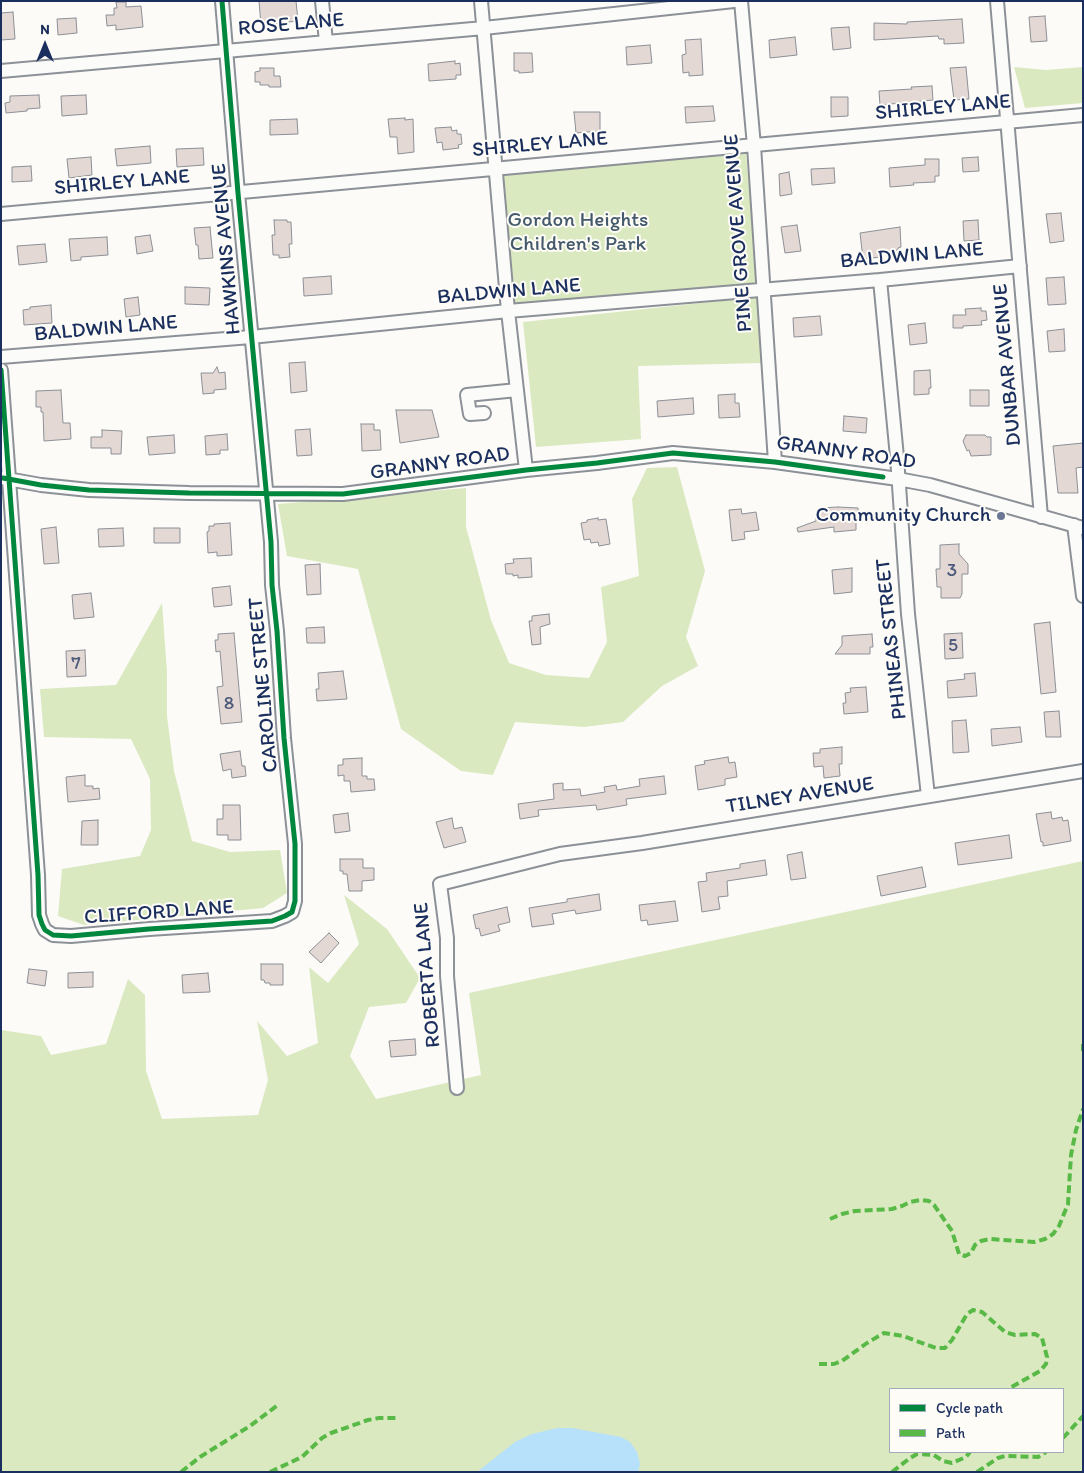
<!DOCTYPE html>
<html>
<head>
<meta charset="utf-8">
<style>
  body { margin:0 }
  #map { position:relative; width:1084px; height:1473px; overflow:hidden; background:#fcfbf8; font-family:Itim,sans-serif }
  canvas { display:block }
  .frame { position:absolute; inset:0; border:2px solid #1b2f5e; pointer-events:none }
  .legend { position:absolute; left:889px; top:1388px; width:175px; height:65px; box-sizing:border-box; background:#fdfcf7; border:1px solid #a3aaba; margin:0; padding:6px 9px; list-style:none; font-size:15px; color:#1b2f5e }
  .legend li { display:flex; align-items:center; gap:10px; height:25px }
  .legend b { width:25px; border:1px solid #a3aaba }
  .north { position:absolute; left:20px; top:20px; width:50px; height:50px; -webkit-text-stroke:4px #fdfcf7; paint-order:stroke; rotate:0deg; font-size:14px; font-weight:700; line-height:20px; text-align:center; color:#1b2f5e }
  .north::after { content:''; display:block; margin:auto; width:18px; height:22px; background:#1b2f5e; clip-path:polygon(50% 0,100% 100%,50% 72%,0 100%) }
</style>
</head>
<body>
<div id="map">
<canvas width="1084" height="1473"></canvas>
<div class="frame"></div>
<ul class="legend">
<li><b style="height:6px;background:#00873e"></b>Cycle path</li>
<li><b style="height:6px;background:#58b947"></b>Path</li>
</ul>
<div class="north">N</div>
</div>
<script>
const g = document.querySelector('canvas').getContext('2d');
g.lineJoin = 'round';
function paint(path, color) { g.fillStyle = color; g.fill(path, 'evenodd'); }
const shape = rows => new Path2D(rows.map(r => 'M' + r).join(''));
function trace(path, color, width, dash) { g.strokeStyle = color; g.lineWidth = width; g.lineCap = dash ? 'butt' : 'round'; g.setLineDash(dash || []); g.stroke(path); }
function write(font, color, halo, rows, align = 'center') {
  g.font = font + ' Itim,sans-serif'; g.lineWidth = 4; g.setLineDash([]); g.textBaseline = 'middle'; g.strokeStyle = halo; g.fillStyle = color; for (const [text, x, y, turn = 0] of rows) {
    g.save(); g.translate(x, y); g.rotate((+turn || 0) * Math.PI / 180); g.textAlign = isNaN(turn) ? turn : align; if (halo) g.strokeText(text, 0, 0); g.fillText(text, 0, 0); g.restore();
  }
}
paint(shape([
  [1014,67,1046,70,1083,67,1083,103,1025,108],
  [746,154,758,284,513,304,502,174],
  [757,297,762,363,638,366,641,439,536,447,523,322],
  [677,467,705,571,686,637,698,666,662,686,623,722,584,727,515,722,493,775,461,771,401,729,358,569,287,556,278,504,466,488,466,527,491,620,509,663,546,675,589,678,607,642,601,587,639,576,632,499,647,468],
  [162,603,167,672,167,716,174,771,192,841,230,852,280,850,287,893,263,908,84,925,58,916,62,869,140,856,151,830,150,779,131,739,44,737,40,689,116,685],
  [1083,861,1083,1472,1,1472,1,1030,41,1036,51,1055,106,1044,128,979,145,995,146,1071,162,1119,258,1115,268,1080,257,1021,287,1056,318,1043,309,967,328,983,359,944,344,895,387,929,420,978,406,1003,369,1007,350,1056,376,1099,481,1075,469,993],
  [890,1389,1063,1389,1063,1452,890,1452]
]), '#dae9c0');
paint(shape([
  [557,1428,572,1428,621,1437,630,1442,637,1452,640,1464,638,1472,477,1472,515,1442,532,1434]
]), '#b7e0fa');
const building = shape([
  [259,1,296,1,298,21,261,25,259,1],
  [116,2,126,2,126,7,141,6,143,27,116,30,116,25,107,26,106,15,114,15,114,8,117,8,116,2],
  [13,12,15,39,1,40,1,13,13,12],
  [1045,16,1047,41,1031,42,1029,17,1045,16],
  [76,18,77,33,58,35,57,19,76,18],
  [962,19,964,43,944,44,944,39,939,39,938,36,874,40,874,23,907,24,907,22,962,19],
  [849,27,851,48,833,50,831,28,849,27],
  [795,37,797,55,770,58,769,40,795,37],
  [701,39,703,75,689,76,689,72,683,73,682,55,686,54,685,40,701,39],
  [650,45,652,63,627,65,626,47,650,45],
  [514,53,532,53,533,72,519,73,519,71,514,71,514,53],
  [455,61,455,64,460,63,461,75,456,75,456,79,429,81,428,64,455,61],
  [966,67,969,99,954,100,950,68,966,67],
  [260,68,274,68,274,76,280,76,281,87,269,87,269,85,260,85,260,82,255,82,255,72,260,71,260,68],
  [932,86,933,100,880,105,879,91,912,89,911,87,932,86],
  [39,95,40,108,27,109,27,111,6,113,5,103,10,102,10,96,39,95],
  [86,95,87,114,62,116,61,96,86,95],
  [831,97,848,97,848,116,831,117,831,97],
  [713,106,715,121,686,123,685,107,713,106],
  [574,112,600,112,600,131,576,133,574,112],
  [405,118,405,120,413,119,414,152,398,154,397,137,390,137,388,119,405,118],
  [297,119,298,134,270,135,270,120,297,119],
  [451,127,452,131,457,130,457,134,461,134,462,144,458,145,459,148,443,150,442,142,437,143,435,128,451,127],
  [150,146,151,163,117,166,115,149,150,146],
  [203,148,204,165,177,167,176,149,203,148],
  [91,157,92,175,69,178,67,159,91,157],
  [978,157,979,171,963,172,962,158,978,157],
  [925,159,939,159,939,176,935,176,935,182,913,183,914,185,890,187,889,168,925,165,925,159],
  [31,166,32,181,12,182,12,167,31,166],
  [834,168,835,183,812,185,811,169,834,168],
  [789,172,792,194,780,196,779,174,789,172],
  [1061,213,1064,241,1050,243,1046,214,1061,213],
  [274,220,287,220,287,222,291,222,292,244,289,244,290,257,279,258,279,255,273,255,272,235,275,235,274,220],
  [978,220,979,240,964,241,963,221,978,220],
  [797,225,801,251,785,253,781,227,797,225],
  [210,227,213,258,199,259,198,245,196,245,194,228,210,227],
  [900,227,901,247,898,248,898,250,880,252,881,257,863,259,860,233,900,227],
  [150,235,153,251,137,254,135,237,150,235],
  [107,237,108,255,81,257,81,260,71,261,69,239,107,237],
  [45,244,47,262,19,265,17,246,45,244],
  [331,276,332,294,304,296,303,278,331,276],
  [1064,277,1066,304,1048,305,1046,278,1064,277],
  [185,287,210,288,209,305,185,304,185,287],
  [138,297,140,315,126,317,124,299,138,297],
  [51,305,52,323,24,325,23,310,30,309,30,307,51,305],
  [981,308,981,311,986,311,987,320,981,321,982,325,963,326,963,328,953,328,953,315,966,315,965,309,981,308],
  [820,316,822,335,794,337,793,318,820,316],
  [925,323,927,343,910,345,908,325,925,323],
  [1064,329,1065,351,1049,352,1047,331,1064,329],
  [305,362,307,391,291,393,289,363,305,362],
  [217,367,219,373,225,372,226,389,214,390,214,393,203,394,201,373,213,373,217,367],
  [930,370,931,388,929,388,929,394,914,395,914,371,930,370],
  [61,390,63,423,70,423,71,439,44,441,43,412,41,412,41,407,36,407,36,391,61,390],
  [970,390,989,390,989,406,970,406,970,390],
  [735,394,735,403,739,403,740,417,719,418,718,395,735,394],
  [693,398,694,414,658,417,657,401,693,398],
  [396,410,432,410,439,437,400,443,396,410],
  [844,416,867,418,866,433,843,431,844,416],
  [361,424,374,424,374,430,380,430,381,450,362,451,361,424],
  [310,429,312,455,297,456,295,430,310,429],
  [102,430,122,431,121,454,111,454,111,448,91,448,91,437,102,437,102,430],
  [227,434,228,450,220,450,220,454,206,455,205,436,227,434],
  [174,435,175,453,149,455,147,437,174,435],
  [966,435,985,435,987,437,991,437,991,455,971,456,969,450,967,451,963,441,966,435],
  [1083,443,1083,467,1076,468,1078,493,1058,493,1053,446,1083,443],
  [838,507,858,508,859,521,856,521,856,530,834,532,834,527,798,532,797,528,816,521,816,511,819,508,838,507],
  [741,509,742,514,756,512,759,530,744,532,745,539,732,541,729,510,741,509],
  [598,518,598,520,606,519,610,544,599,546,598,542,591,543,590,539,584,540,581,523,587,522,587,520,598,518],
  [230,523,232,555,217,556,217,552,208,553,207,532,209,531,209,526,214,526,214,524,230,523],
  [56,527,59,563,44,564,41,529,56,527],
  [123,528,124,546,99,547,98,529,123,528],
  [154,528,180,528,180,543,154,543,154,528],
  [959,544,959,554,968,564,968,574,962,574,962,594,960,598,941,598,941,587,937,587,936,569,940,569,940,545,959,544],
  [531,558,532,577,518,578,518,575,513,576,513,574,506,574,505,564,514,563,513,559,531,558],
  [320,564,321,594,307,595,305,565,320,564],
  [852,568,852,592,834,594,832,570,852,568],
  [230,586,232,605,214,607,212,588,230,586],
  [91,593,94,617,74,619,72,595,91,593],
  [549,614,550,624,540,627,541,644,532,645,529,621,532,621,532,616,549,614],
  [1050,622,1056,692,1041,694,1034,624,1050,622],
  [324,627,325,643,307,643,306,628,324,627],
  [234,633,242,722,221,724,217,687,223,686,220,651,216,652,215,640,218,640,218,634,234,633],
  [962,633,963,658,945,659,944,634,962,633],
  [872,634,873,647,870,647,870,654,835,654,842,645,842,636,872,634],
  [85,650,86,676,67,677,66,651,85,650],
  [343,671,347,699,317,701,316,689,319,689,318,673,343,671],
  [975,673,977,696,948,698,947,681,965,679,964,674,975,673],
  [866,687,868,712,844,714,843,703,846,703,845,693,851,692,850,688,866,687],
  [1059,711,1061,737,1046,737,1044,712,1059,711],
  [966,720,969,752,953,753,952,721,966,720],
  [1020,727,1022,742,992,746,991,729,1020,727],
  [842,747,842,764,839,764,840,776,824,778,823,766,814,767,813,753,820,753,820,749,842,747],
  [240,751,242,766,245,766,246,776,232,778,231,769,223,771,220,754,240,751],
  [728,757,729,763,735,762,737,777,725,779,725,785,698,790,695,766,705,764,704,761,728,757],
  [362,758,362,776,367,776,367,779,374,779,375,790,351,792,350,781,344,781,344,775,338,776,338,765,343,765,343,759,362,758],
  [85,775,85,786,93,786,93,789,99,788,100,799,68,802,66,777,85,775],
  [664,776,666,794,626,799,627,805,597,810,596,805,538,810,539,816,520,819,518,804,554,799,553,784,563,783,563,790,580,789,581,796,605,792,604,787,616,785,617,790,640,786,639,779,664,776],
  [223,805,240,805,241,840,228,840,228,835,217,835,217,819,223,819,223,805],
  [1051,812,1052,819,1062,817,1063,821,1068,820,1071,841,1043,846,1043,842,1041,842,1036,814,1051,812],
  [348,813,350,831,335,833,333,815,348,813],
  [452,818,454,829,462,827,466,842,444,848,436,822,452,818],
  [98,820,98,845,81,845,82,821,98,820],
  [1009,835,1012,858,958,865,955,843,1009,835],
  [802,852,806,878,791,880,787,855,802,852],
  [340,859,363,859,363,868,374,868,374,880,362,881,362,891,349,891,347,874,343,874,343,871,340,871,340,859],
  [765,860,767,875,727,881,728,896,718,897,720,909,702,912,698,882,707,881,706,873,740,868,740,864,765,860],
  [922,867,926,887,881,896,877,876,922,867],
  [599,894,601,910,576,914,575,910,552,914,554,924,532,927,529,908,567,902,567,899,599,894],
  [675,901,678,921,648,925,647,920,641,921,639,905,675,901],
  [507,907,510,922,498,925,500,931,481,936,479,928,476,929,473,915,507,907],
  [329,933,339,943,321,963,309,952,329,933],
  [261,964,283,964,283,985,270,985,270,983,265,983,264,980,261,980,261,964],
  [29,969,47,971,45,986,27,983,29,969],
  [93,972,93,987,68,988,68,973,93,972],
  [208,973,210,992,183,993,182,975,208,973],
  [415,1039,416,1055,391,1057,389,1041,415,1039]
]);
paint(building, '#e3d8d3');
trace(building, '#8c9097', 1);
const minor = shape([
  [322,1,326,42],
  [481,1,508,311,526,470],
  [741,1,754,146,775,462],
  [997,1,1041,517],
  [1,71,484,28,734,1],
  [1,214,1083,115],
  [880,280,897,457,908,614,928,796],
  [1,357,251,337,508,311,880,280,1020,266],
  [1,370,38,875,39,915,42,924,45,930,53,935,71,936,149,929,272,921,285,916,292,912,295,901,295,844,284,738,277,631,272,585,271,542,238,193,222,1],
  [484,413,470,414,467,395,517,390],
  [2,478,41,485,89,490,189,493,343,494,526,470,597,463,673,453,775,462,898,479,930,485,1083,528],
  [1074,525,1083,596],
  [457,1088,447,976,447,938,440,884,560,854,642,843,1083,771]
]);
trace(minor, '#8c9097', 16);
trace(minor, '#fbfbf9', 12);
trace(shape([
  [1083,1044,1083,1051],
  [830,1219,842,1214,855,1211,892,1209,902,1206,910,1202,920,1200,929,1201,934,1205,952,1231,959,1254,965,1256,971,1253,975,1245,981,1241,990,1239,1034,1242,1045,1239,1053,1234,1059,1226,1068,1204,1071,1155,1076,1130,1083,1109],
  [819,1364,834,1364,842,1361,867,1343,884,1333,903,1336,936,1348,945,1348,952,1340,967,1314,973,1310,982,1312,1005,1332,1015,1335,1035,1334,1042,1338,1047,1357,1046,1364,1040,1371,1008,1389],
  [1063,1438,1083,1416],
  [181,1472,200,1457,250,1426,278,1405],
  [270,1472,302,1457,322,1438,331,1433,368,1420,379,1418,397,1418],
  [892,1472,910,1458,917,1454,934,1455,943,1461,952,1463,966,1457,970,1452],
  [977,1472,998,1458,1005,1456,1038,1457,1046,1452]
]), '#58b947', 4, [8, 4]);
trace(shape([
  [1,370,38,875,39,915,42,924,45,930,53,935,71,936,149,929,272,921,285,916,292,912,295,901,295,844,284,738,277,631,272,585,271,542,238,193,222,1],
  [3,478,41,485,89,490,189,493,343,494,526,470,597,463,673,453,775,462,883,477]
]), '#00873e', 5);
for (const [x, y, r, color] of [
  [1001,516,5,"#6a7694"]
]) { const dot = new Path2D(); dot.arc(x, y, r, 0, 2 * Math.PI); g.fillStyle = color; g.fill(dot); trace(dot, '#fdfcf7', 2); }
write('19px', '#4d597b', null, [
  ["3",952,571],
  ["5",953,646],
  ["7",76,664],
  ["8",229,704]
]);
write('21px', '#1b2f5e', '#fdfcf7', [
  ["ROSE LANE",291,25,-5],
  ["SHIRLEY LANE",943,108,-5],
  ["SHIRLEY LANE",540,145,-5],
  ["SHIRLEY LANE",122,183,-5],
  ["PINE GROVE AVENUE",739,233,-94],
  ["HAWKINS AVENUE",227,249,-95],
  ["BALDWIN LANE",912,256,-5],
  ["BALDWIN LANE",509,292,-5],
  ["BALDWIN LANE",106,329,-5],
  ["DUNBAR AVENUE",1008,365,-95],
  ["GRANNY ROAD",846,453,8],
  ["GRANNY ROAD",440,464,-8],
  ["PHINEAS STREET",892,639,-96],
  ["CAROLINE STREET",264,685,-95],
  ["TILNEY AVENUE",800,796,-9],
  ["CLIFFORD LANE",159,913,-4],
  ["ROBERTA LANE",428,975,-95]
]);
write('21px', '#445a6b', '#fdfcf7', [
  ["Gordon Heights",578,221],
  ["Children's Park",578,245]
]);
write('21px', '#1b2f5e', '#fdfcf7', [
  ["Community Church",991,516]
], 'right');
</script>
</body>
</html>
